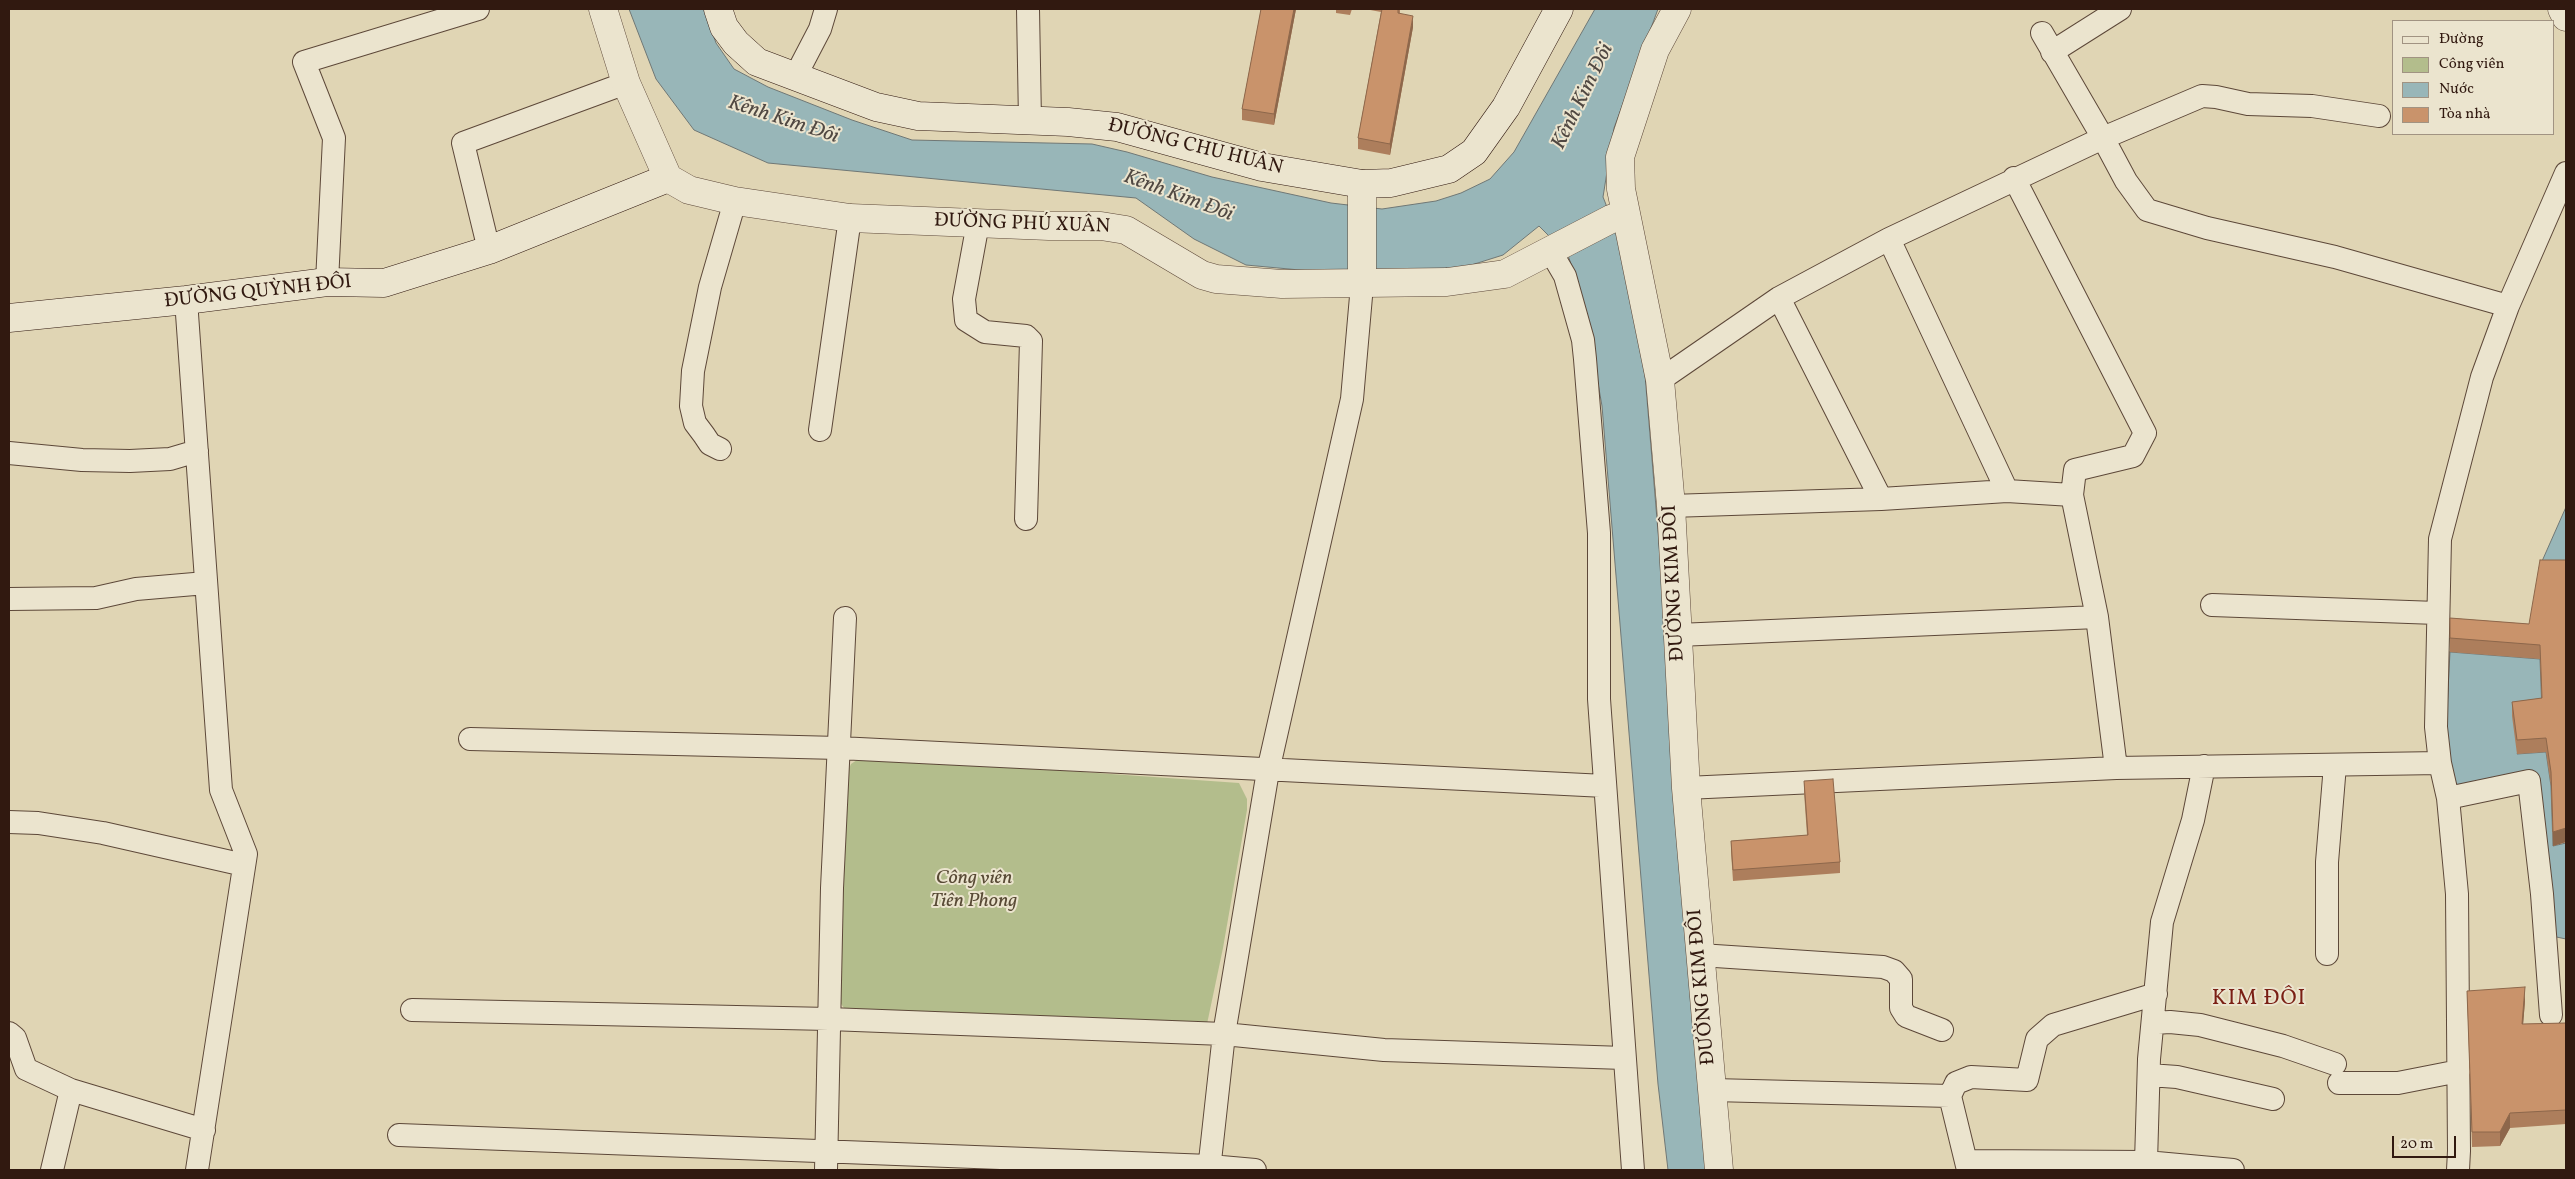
<!DOCTYPE html>
<html>
<head>
<meta charset="utf-8">
<style>
  body { margin:0 }
  #map { position:relative; width:2575px; height:1179px; overflow:hidden; background:#e0d5b4; font-family:Vollkorn,serif }
  canvas { display:block }
  .frame { position:absolute; inset:0; border:10px solid #311910; pointer-events:none }
  .legend { position:absolute; left:2392px; top:20px; width:162px; height:115px; box-sizing:border-box; background:#ebe4ce; border:1px solid #a19382; margin:0; padding:6px 9px; list-style:none; font-size:15px; color:#311910 }
  .legend li { display:flex; align-items:center; gap:10px; height:25px }
  .legend b { width:25px; border:1px solid #a19382 }
  .scale { position:absolute; left:2392px; top:1136px; width:64px; height:22px; box-sizing:border-box; border:2px solid #311910; border-top:0; padding-left:6px; font-size:15px; line-height:18px; white-space:nowrap; color:#311910; -webkit-text-stroke:4px #ebe4ce; paint-order:stroke }
</style>
</head>
<body>
<div id="map">
<canvas width="2575" height="1179"></canvas>
<div class="frame"></div>
<ul class="legend">
<li><b style="height:6px;background:#ebe4ce"></b>Đường</li>
<li><b style="height:14px;background:#b3bd8c"></b>Công viên</li>
<li><b style="height:14px;background:#98b6b8"></b>Nước</li>
<li><b style="height:14px;background:#c9936b"></b>Tòa nhà</li>
</ul>
<div class="scale">20 m</div>
</div>
<script>
const g = document.querySelector('canvas').getContext('2d');
g.lineJoin = 'round';
function paint(path, color) { g.fillStyle = color; g.fill(path, 'evenodd'); }
const shape = rows => new Path2D(rows.map(r => 'M' + r).join(''));
function trace(path, color, width, dash) { g.strokeStyle = color; g.lineWidth = width; g.lineCap = dash ? 'butt' : 'round'; g.setLineDash(dash || []); g.stroke(path); }
function write(font, color, halo, rows, align = 'center') {
  g.font = font + ' Vollkorn,serif'; g.lineWidth = 4; g.setLineDash([]); g.textBaseline = 'middle'; g.strokeStyle = halo; g.fillStyle = color; for (const [text, x, y, turn = 0] of rows) {
    g.save(); g.translate(x, y); g.rotate((+turn || 0) * Math.PI / 180); g.textAlign = isNaN(turn) ? turn : align; if (halo) g.strokeText(text, 0, 0); g.fillText(text, 0, 0); g.restore();
  }
}
paint(shape([
  [869,757,1239,783,1247,799,1247,810,1223,948,1207,1024,853,1012,844,1008,839,1001,847,773,851,764,860,758]
]), '#b3bd8c');
const water = shape([
  [629,9,704,9,716,43,734,69,768,87,852,120,912,140,1092,144,1127,152,1212,177,1331,203,1382,209,1436,201,1461,193,1490,179,1514,152,1595,9,1658,9,1614,128,1603,197,1621,242,1645,375,1711,1170,1668,1170,1658,1084,1602,406,1584,303,1568,255,1539,226,1503,255,1446,273,1332,273,1246,265,1194,239,1136,198,768,163,694,130,656,79,629,9],
  [2566,507,2566,574,2539,568,2566,507],
  [2450,652,2540,659,2542,712,2517,754,2546,752,2551,786,2553,846,2566,843,2566,939,2547,935,2531,792,2456,807,2446,728,2450,652]
]);
paint(water, '#98b6b8');
trace(water, '#6f7775', 1);
const minor = shape([
  [1028,9,1030,121],
  [2052,52,2120,9],
  [795,77,820,29,826,9],
  [2379,116,2312,106,2248,104,2216,97,2202,96,2103,138,2126,181,2147,210,2207,228,2335,257,2508,306],
  [2014,178,2145,433,2133,456,2075,470,2072,495,2097,617,2116,768],
  [978,223,964,299,966,320,985,332,1026,336,1031,341,1026,519],
  [1889,239,2007,491],
  [489,250,463,143,626,83],
  [1551,252,1565,276,1583,340,1585,359,1599,533,1599,699,1633,1170],
  [327,282,334,138,304,62,478,9],
  [1779,298,1881,499],
  [186,300,221,790,246,854,197,1170],
  [1660,380,1779,298,1889,239,2103,138,2042,33],
  [820,430,850,218],
  [720,449,710,444,704,435,695,423,691,406,693,371,710,287,735,201],
  [9,453,82,460,130,461,170,459,197,451],
  [1671,506,1881,499,2007,491,2072,495],
  [9,599,96,598,136,589,206,583],
  [2212,605,2437,613],
  [1678,635,2097,617],
  [470,739,839,748,1605,786],
  [1686,788,2116,768,2440,763],
  [2448,798,2529,781,2542,894,2551,1015],
  [9,822,38,823,103,833,244,865],
  [2327,954,2327,862,2335,765],
  [1700,955,1883,967,1894,971,1901,979,1901,1008,1906,1016,1942,1030],
  [412,1010,829,1019,1224,1034,1384,1050,1624,1058],
  [2154,1023,2170,1022,2200,1025,2283,1046,2335,1064],
  [9,1033,15,1038,26,1069,71,1090],
  [2149,1075,2177,1077,2273,1099],
  [2339,1083,2398,1083,2459,1071],
  [1713,1090,1950,1096,1968,1170],
  [1950,1096,1956,1083,1971,1077,2027,1080,2037,1039,2053,1025,2156,994],
  [399,1135,1210,1166,1255,1170],
  [1967,1161,2146,1162,2233,1170],
  [2146,1162,2149,1059,2162,922,2193,820,2204,766],
  [52,1170,71,1090,204,1130],
  [826,1170,832,888,845,618],
  [1209,1170,1224,1034,1268,771,1352,399,1362,285],
  [2458,1170,2459,1151,2457,894,2448,798,2440,763,2436,727,2440,539,2482,377,2508,306,2566,173]
]);
const tertiary = shape([
  [603,9,626,83,668,178,689,190,735,201,850,218,1049,226,1101,226,1126,230,1202,275,1216,279,1282,284,1447,282,1505,274,1611,219,1625,214],
  [1677,9,1655,50,1620,157,1621,189,1660,380,1671,506,1686,788,1719,1170],
  [2562,9,2566,17],
  [1362,184,1362,285]
]);
const secondary = shape([
  [718,9,724,27,736,43,757,62,876,107,918,116,1068,122,1117,127,1262,167,1362,184,1391,183,1449,169,1474,152,1506,107,1559,9],
  [9,318,186,300,327,282,384,283,489,250,668,178]
]);
trace(minor, '#5d4839', 24);
trace(tertiary, '#5d4839', 29);
trace(secondary, '#311910', 29);
trace(minor, '#ebe4ce', 22);
trace(tertiary, '#ebe4ce', 28);
trace(secondary, '#ebe4ce', 28);
paint(shape([
  [1261,9,1296,9,1274,125,1242,120,1242,109],
  [1336,9,1352,9,1350,15,1336,13],
  [1365,9,1400,9,1400,13,1413,27,1390,155,1358,149,1358,138,1381,12],
  [2566,560,2566,842,2553,846,2551,786,2546,752,2517,754,2512,716,2512,702,2542,698,2540,659,2450,652,2450,618,2529,624],
  [1804,781,1840,862,1840,873,1733,881,1731,852,1731,841,1807,835,1804,792],
  [2467,991,2525,1001,2523,1024,2566,1023,2566,1124,2510,1128,2500,1146,2472,1147]
]), '#ad7e5c');
paint(shape([
  [1294,9,1296,9,1274,125,1274,114],
  [1413,16,1413,27,1390,155,1390,144],
  [2566,828,2566,842,2553,846,2553,832],
  [2525,987,2525,1001,2522,1038,2522,1024],
  [2510,1113,2510,1128,2500,1146,2500,1132]
]), '#8d674b');
const building = shape([
  [1261,9,1294,9,1274,114,1242,109,1261,9],
  [1382,9,1398,9,1398,13,1413,16,1390,144,1358,138,1382,9],
  [2540,560,2566,560,2566,828,2553,832,2551,772,2546,738,2517,740,2512,702,2542,698,2540,645,2450,638,2450,618,2529,624,2540,560],
  [1833,779,1840,862,1733,870,1731,841,1808,835,1804,781,1833,779],
  [2525,987,2522,1024,2566,1023,2566,1110,2510,1113,2500,1132,2472,1132,2467,991,2525,987]
]);
paint(building, '#c9936b');
trace(building, '#8d674b', 1);
write('20px', '#311910', '#ebe4ce', [
  ["ĐƯỜNG CHU HUÂN",1195,148,14],
  ["ĐƯỜNG PHÚ XUÂN",1022,225,2],
  ["ĐƯỜNG QUỲNH ĐÔI",258,293,-6],
  ["ĐƯỜNG KIM ĐÔI",1675,583,-93],
  ["ĐƯỜNG KIM ĐÔI",1703,987,-95]
]);
write('italic 20px', '#584a35', '#ebe4ce', [
  ["Công viên",974,879],
  ["Tiên Phong",974,902]
]);
write('italic 21px', '#504842', '#ebe4ce', [
  ["Kênh Kim Đôi",1584,97,-64],
  ["Kênh Kim Đôi",783,121,18],
  ["Kênh Kim Đôi",1178,197,20]
]);
g.letterSpacing = '1px';
write('22px', '#7a1f14', '#ebe4ce', [
  ["KIM ĐÔI",2259,1000]
]);
g.letterSpacing = '0px';
</script>
</body>
</html>
